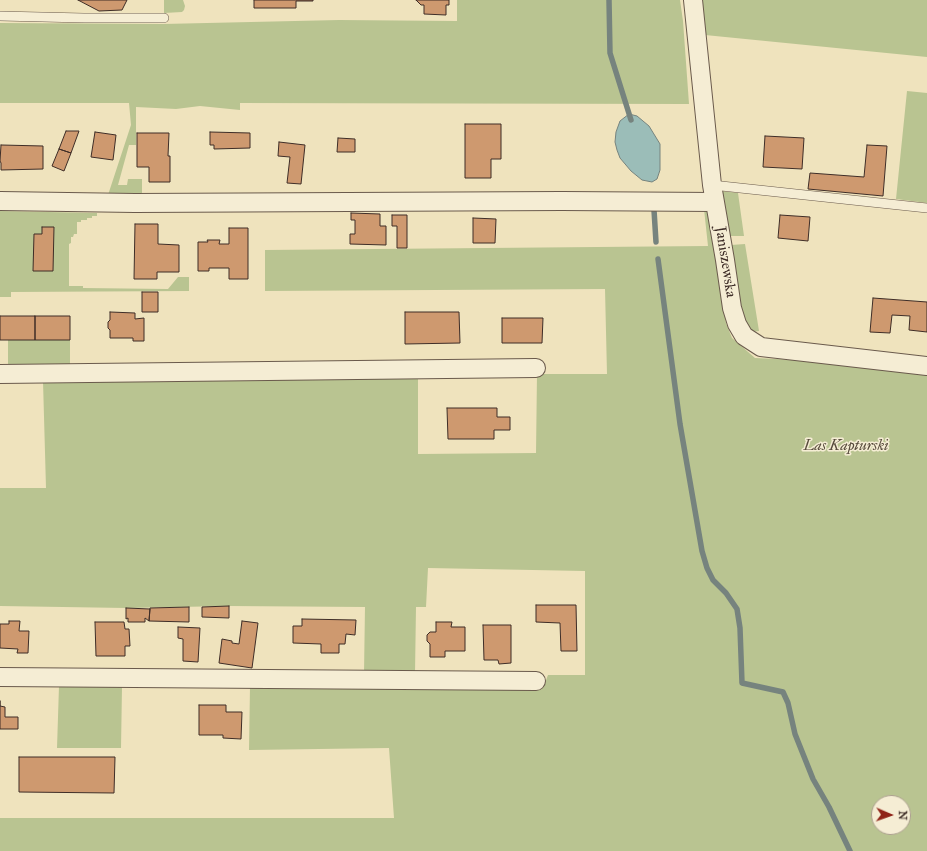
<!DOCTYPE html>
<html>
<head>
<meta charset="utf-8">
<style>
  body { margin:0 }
  #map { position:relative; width:927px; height:851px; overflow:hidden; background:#efe3bd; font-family:"IM FELL Great Primer",serif }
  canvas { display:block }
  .north { position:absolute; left:871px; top:795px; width:40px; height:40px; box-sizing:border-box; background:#f5edd4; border:1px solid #aca08f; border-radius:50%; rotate:92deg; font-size:11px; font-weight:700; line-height:16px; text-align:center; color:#3e2d27 }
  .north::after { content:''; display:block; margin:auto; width:14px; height:18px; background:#8f2418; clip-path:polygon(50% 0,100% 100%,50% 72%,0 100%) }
</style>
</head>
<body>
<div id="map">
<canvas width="927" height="851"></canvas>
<div class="north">N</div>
</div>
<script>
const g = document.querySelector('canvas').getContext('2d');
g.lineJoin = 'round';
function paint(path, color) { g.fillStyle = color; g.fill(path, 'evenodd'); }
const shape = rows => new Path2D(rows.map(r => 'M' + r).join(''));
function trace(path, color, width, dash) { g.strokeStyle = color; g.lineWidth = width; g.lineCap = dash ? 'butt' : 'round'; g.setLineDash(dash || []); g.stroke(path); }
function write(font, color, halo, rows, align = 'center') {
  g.font = font + ' "IM FELL Great Primer",serif'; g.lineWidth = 3; g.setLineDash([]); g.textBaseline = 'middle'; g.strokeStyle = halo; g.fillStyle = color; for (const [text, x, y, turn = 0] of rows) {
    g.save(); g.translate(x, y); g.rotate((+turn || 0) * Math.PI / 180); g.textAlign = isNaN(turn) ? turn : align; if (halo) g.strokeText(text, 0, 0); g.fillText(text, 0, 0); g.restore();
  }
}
paint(shape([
  [164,0,183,0,185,6,184,10,182,12,164,13],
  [457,0,680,0,683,21,689,104,240,103,240,110,200,106,176,109,136,107,136,145,129,145,118,185,127,185,128,179,142,179,142,195,108,195,131,125,129,103,0,103,0,23,163,24,339,20,457,21],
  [701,0,927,0,927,57,705,35,704,22],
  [907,91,927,93,927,203,896,199],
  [722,191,738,193,744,236,730,236,720,194],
  [709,208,726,323,732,338,755,358,818,361,927,372,927,851,0,851,0,818,394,818,389,748,249,750,250,687,543,688,548,675,585,675,585,571,428,568,426,607,416,607,415,673,364,673,365,607,229,606,126,608,0,606,0,488,46,488,43,381,418,378,418,454,536,453,537,374,607,374,605,289,265,291,265,250,708,246,704,209],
  [879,803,903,803,903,827,879,827],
  [0,211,97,213,97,216,92,216,92,218,87,218,87,220,81,220,81,222,77,222,77,234,74,234,73,237,71,237,71,243,69,244,69,286,83,286,83,288,168,289,178,277,189,277,189,291,11,292,11,297,0,297],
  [745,244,759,331,751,332,741,317,731,245],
  [8,340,70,340,70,364,8,365],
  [59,686,122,687,121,748,57,748]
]), '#b9c491');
const water = shape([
  [629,114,637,116,649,126,660,144,660,170,657,179,652,182,642,180,631,171,620,158,617,150,615,142,616,132,620,121,629,114]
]);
paint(water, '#9bbdb8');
trace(water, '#76837e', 1);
trace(shape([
  [609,0,610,53,631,120],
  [654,210,656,242],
  [658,259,680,424,702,551,707,568,713,580,726,593,737,609,740,628,742,683,783,692,788,703,795,734,813,779,829,807,850,851]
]), '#76837e', 5.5);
const building = shape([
  [78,0,127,0,122,10,99,11,78,0],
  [254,0,313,0,313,1,296,1,296,8,254,8,254,0],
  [416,0,449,0,449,5,446,5,446,15,424,14,424,5,421,5,416,0],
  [465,124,501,124,501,159,491,159,491,178,465,178,465,124],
  [66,131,79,131,71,153,59,149,66,131],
  [95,132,116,135,113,160,91,157,95,132],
  [210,132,250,133,250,148,214,149,214,145,210,145,210,132],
  [137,133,169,133,168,156,170,156,170,182,149,182,149,167,137,167,137,133],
  [765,136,804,138,802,169,763,167,765,136],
  [338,138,355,139,355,152,337,152,338,138],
  [279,142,305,145,301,184,287,183,290,157,278,156,279,142],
  [1,145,43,146,43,169,1,170,1,163,0,161,1,145],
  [867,145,887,146,883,196,808,189,810,173,864,177,867,145],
  [59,149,71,153,64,171,52,166,59,149],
  [351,213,380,214,380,226,386,226,386,245,350,244,350,234,355,234,355,220,351,220,351,213],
  [392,215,407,215,407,248,397,248,397,226,392,226,392,215],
  [780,215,810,217,808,241,778,238,780,215],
  [473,218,496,219,495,243,473,243,473,218],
  [135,224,158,224,158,244,179,245,179,272,157,272,157,279,134,279,135,224],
  [42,227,54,227,53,271,33,271,34,234,42,234,42,227],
  [229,228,248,228,248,279,229,279,229,268,209,268,209,271,198,271,198,242,208,242,207,240,220,240,219,244,229,244,229,228],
  [142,292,158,292,158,312,142,312,142,292],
  [873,298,927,302,927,332,909,330,910,316,892,315,890,333,870,332,873,298],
  [110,312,135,313,135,319,144,318,144,341,133,341,133,338,110,338,110,330,108,328,108,322,110,320,110,312],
  [405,312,459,312,460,343,405,344,405,312],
  [0,316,35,316,35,340,0,340,0,316],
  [35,316,70,316,70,340,35,340,35,316],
  [502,318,543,318,542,343,502,343,502,318],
  [447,408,497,408,497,417,510,417,510,430,494,430,494,439,448,439,447,408],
  [536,605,576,605,577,651,561,651,560,623,536,622,536,605],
  [229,606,229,618,202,617,202,607,229,606],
  [189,607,189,622,149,621,150,608,189,607],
  [126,608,150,609,149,621,145,618,145,622,128,622,128,618,126,619,126,608],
  [302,619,356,620,355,635,346,634,345,644,339,644,339,653,321,653,321,644,293,643,293,626,302,626,302,619],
  [9,621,20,621,19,631,29,631,28,653,17,653,18,649,0,648,0,624,9,624,9,621],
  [242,621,258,623,252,668,219,663,222,639,232,641,232,643,239,644,242,621],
  [95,622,124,622,125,629,129,629,130,646,125,646,125,656,96,656,95,622],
  [436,622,452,622,451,627,465,627,465,651,445,651,445,657,430,657,430,644,427,641,427,635,430,632,436,632,436,622],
  [483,625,511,625,511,663,499,664,498,660,484,660,483,625],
  [178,627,200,628,198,662,183,661,183,639,178,638,178,627],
  [0,701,0,706,5,707,5,717,18,717,18,729,0,729,0,701],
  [199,705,226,705,226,712,242,712,241,739,223,738,223,735,199,735,199,705],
  [19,757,115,757,114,793,19,792,19,757]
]);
paint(building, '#ce996f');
trace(building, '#3e2d27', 1);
const lane = shape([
  [0,16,84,18,164,18],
  [712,185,927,208]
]);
const street = shape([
  [693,0,712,185,725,260,732,308,737,324,744,336,761,347,927,366],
  [0,201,135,203,562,201,715,202],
  [0,374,536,368],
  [0,677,536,681]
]);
trace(lane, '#6a5a4c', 10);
trace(street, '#6a5a4c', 20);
trace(lane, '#f5edd4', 9);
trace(street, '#f5edd4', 18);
write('15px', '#3e2d27', '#f5edd4', [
  ["Janiszewska",725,262,81]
]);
write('italic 15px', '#574b3c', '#f5edd4', [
  ["Las Kapturski",846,446]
]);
</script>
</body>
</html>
